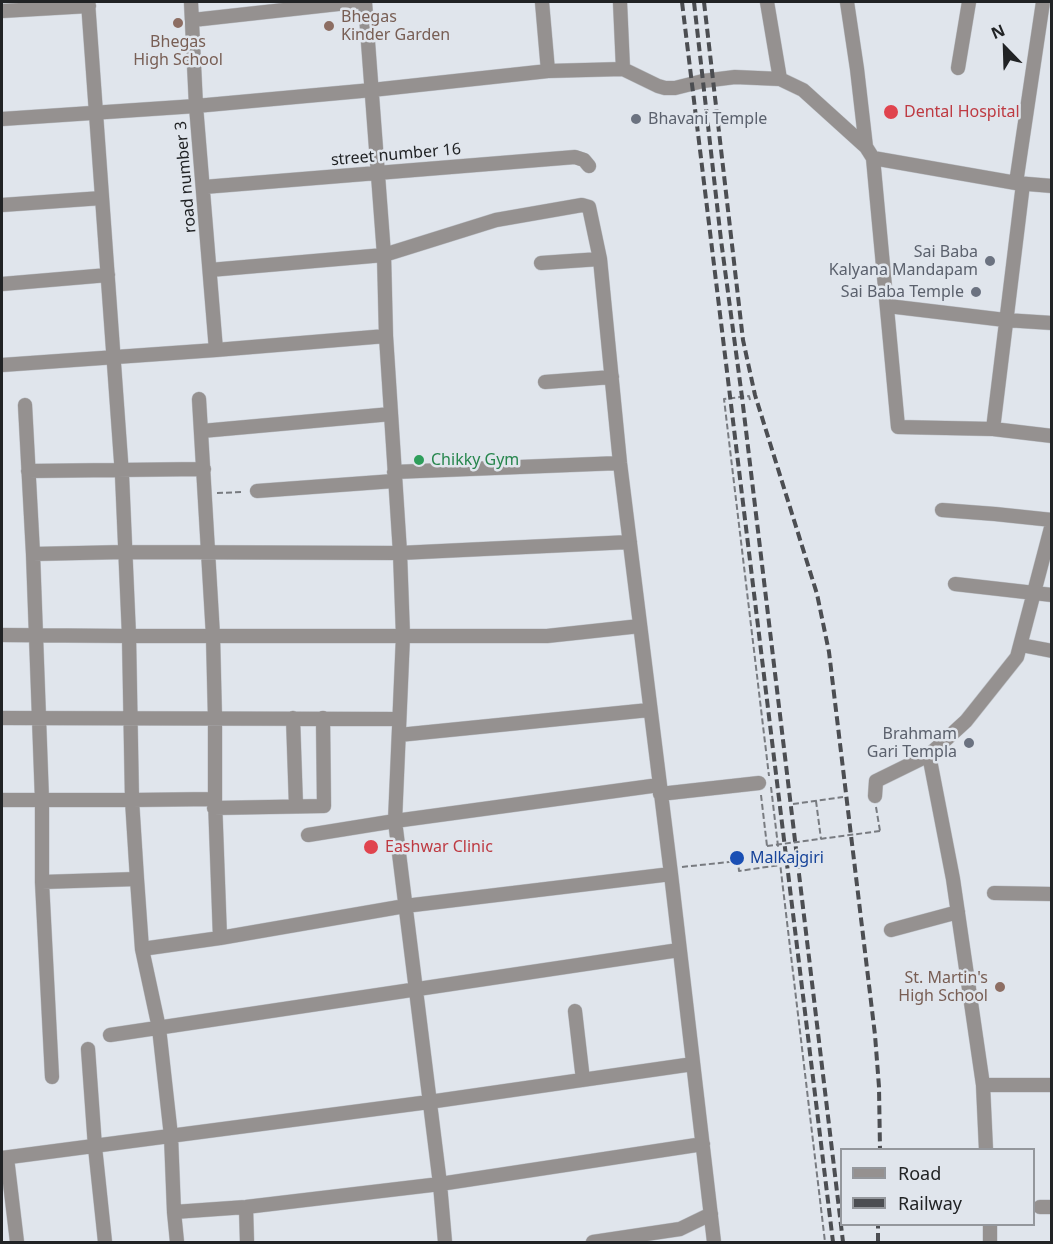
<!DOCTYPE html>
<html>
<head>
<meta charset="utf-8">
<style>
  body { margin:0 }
  #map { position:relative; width:1053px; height:1244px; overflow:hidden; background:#e0e5ec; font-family:"Noto Sans",sans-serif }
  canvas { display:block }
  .frame { position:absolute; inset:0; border:3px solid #212325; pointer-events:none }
  .legend { position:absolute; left:840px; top:1148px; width:195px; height:78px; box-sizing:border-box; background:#e0e5ec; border:2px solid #94979c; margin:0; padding:8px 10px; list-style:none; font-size:18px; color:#212325 }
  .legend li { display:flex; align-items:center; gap:12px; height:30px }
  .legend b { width:30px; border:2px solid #94979c }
  .north { position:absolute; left:975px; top:18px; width:60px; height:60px; -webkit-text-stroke:4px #e0e5ec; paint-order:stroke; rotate:337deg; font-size:16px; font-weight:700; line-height:24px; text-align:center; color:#212325 }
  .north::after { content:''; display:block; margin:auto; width:21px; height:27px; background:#212325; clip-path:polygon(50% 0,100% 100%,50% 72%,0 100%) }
</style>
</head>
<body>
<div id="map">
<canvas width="1053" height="1244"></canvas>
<div class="frame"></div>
<ul class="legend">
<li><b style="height:8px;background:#959190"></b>Road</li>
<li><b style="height:8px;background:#4c4e52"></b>Railway</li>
</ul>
<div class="north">N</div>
</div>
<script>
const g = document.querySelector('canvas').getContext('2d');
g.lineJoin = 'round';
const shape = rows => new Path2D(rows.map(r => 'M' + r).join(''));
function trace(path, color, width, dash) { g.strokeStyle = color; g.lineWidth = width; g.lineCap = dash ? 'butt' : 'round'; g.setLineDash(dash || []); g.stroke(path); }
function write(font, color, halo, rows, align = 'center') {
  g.font = font + ' "Noto Sans",sans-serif'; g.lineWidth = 5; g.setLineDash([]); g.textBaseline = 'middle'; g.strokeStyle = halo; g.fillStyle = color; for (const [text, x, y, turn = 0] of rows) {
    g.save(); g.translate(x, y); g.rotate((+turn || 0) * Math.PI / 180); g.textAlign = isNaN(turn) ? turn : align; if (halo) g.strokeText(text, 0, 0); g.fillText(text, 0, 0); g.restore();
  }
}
const street = shape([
  [88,2,122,475,129,636,132,800,137,879,142,949,159,1028,171,1136,174,1212,177,1242],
  [191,2,196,106,216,350],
  [365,2,384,255,386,336,400,553,403,636,395,821,440,1184,445,1242],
  [542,2,548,71],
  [620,2,623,69],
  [767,2,780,79],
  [847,2,857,69,866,147],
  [2,11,89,6],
  [193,20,356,2],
  [958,68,969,2],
  [2,119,196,106,372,90,548,71,623,69,658,86,665,88,675,88,703,81,735,77,780,79,803,90,866,147,873,158,1016,183,1052,186],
  [873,158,898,427,993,429,1052,436],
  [1016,183,1043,2],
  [204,187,575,157,584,160,589,166],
  [2,205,102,198],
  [541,263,600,259],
  [210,270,384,255,496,220,582,205,589,207,600,259,620,463,671,874,714,1242],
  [2,284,108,275],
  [888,306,1005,320,1052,323],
  [2,365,216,350,386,336],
  [545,382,612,377],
  [25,405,33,554,42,800,42,882,52,1077],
  [993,429,1023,184],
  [202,431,391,414],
  [28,471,204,469],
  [394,472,620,463],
  [257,491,394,481],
  [942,510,995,514,1052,520],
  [1052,524,1017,657,966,721,929,755,953,879,983,1085,1052,1085],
  [33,554,125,552,400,553,630,542],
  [955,584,1052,595],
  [2,635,129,636,547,636,640,626],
  [1021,645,1052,651],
  [2,718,399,719],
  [293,718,296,806],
  [399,735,649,710],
  [660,794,759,783],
  [875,796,876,781,929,755],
  [2,800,132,800,215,799,215,719,213,636,199,399],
  [215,800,220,938],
  [214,808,324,806,323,718],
  [308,835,395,821,659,785],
  [42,882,137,879],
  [994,893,1052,894],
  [891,930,958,912],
  [142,949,220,938,405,906,671,874],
  [575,1011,583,1080],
  [110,1035,679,950],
  [88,1049,95,1147,105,1242],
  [983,1085,986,1150],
  [2,1158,429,1102,693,1064],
  [7,1158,17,1242],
  [246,1207,247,1242],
  [1040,1207,1052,1207],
  [174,1212,246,1207,440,1184,703,1144],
  [990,1224,990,1242],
  [593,1242,680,1229,711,1214]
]);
trace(street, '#bec2c8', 15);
trace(shape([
  [750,400,749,396,724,399,769,776],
  [217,493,244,492],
  [771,787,825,1242],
  [761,795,767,846],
  [816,801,821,839],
  [793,804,843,797],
  [876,807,880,831],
  [682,867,738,861,739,871,780,865]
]), '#787b80', 2, [6, 3]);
trace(street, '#959190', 14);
trace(shape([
  [682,2,833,1242],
  [694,2,721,240,742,397,843,1242],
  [704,2,743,340,755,395,817,594,829,652,875,1035,879,1087,880,1150],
  [878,1242,878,1224]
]), '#4c4e52', 4, [9, 4.5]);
trace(shape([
  [767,846,880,831]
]), '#787b80', 2, [6, 3]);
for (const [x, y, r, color] of [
  [178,23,6,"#8d6e63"],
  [329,26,6,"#8d6e63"],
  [891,112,8,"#e0444e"],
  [636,119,6,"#6b7280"],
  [990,261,6,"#6b7280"],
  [976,292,6,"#6b7280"],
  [419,460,6,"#2e9e5b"],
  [969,743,6,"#6b7280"],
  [371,847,8,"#e0444e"],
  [737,858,8,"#1a4fb4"],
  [1000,987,6,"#8d6e63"]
]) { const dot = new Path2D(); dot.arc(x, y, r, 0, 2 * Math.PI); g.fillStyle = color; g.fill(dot); trace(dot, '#e0e5ec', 2); }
write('16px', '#785e54', '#e0e5ec', [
  ["Bhegas",341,17],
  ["Kinder Garden",341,35],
  ["Bhegas",178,42,"center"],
  ["High School",178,60,"center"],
  ["St. Martin's",988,978,"right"],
  ["High School",988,996,"right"]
], 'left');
write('16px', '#be3a42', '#e0e5ec', [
  ["Dental Hospital",904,112],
  ["Eashwar Clinic",385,847]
], 'left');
write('16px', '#5b616d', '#e0e5ec', [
  ["Bhavani Temple",648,119,"left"],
  ["Sai Baba",978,252],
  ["Kalyana Mandapam",978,270],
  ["Sai Baba Temple",964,292],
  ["Brahmam",957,734],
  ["Gari Templa",957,752]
], 'right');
write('16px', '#212325', '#e0e5ec', [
  ["street number 16",396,155,-5],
  ["road number 3",186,177,-95]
]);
write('16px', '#27864d', '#e0e5ec', [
  ["Chikky Gym",431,460]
], 'left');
write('16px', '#164399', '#e0e5ec', [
  ["Malkajgiri",750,858]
], 'left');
</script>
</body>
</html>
